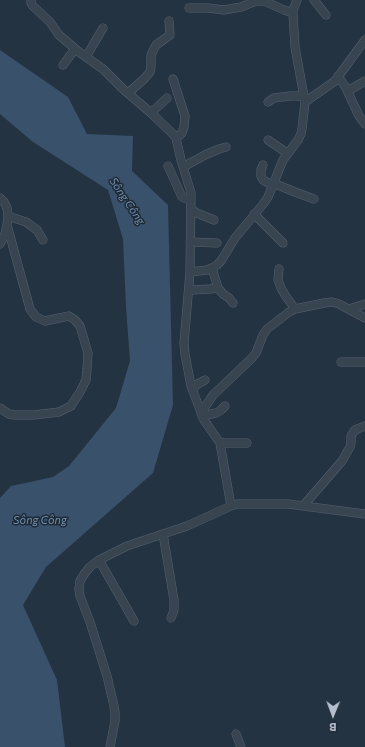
<!DOCTYPE html>
<html>
<head>
<meta charset="utf-8">
<style>
  body { margin:0 }
  #map { position:relative; width:365px; height:747px; overflow:hidden; background:#243341; font-family:Commissioner,sans-serif }
  canvas { display:block }
  .north { position:absolute; left:313px; top:695px; width:40px; height:40px; -webkit-text-stroke:3px #1d2936; paint-order:stroke; rotate:181deg; font-size:11px; font-weight:700; line-height:16px; text-align:center; color:#b5bfcb }
  .north::after { content:''; display:block; margin:auto; width:14px; height:18px; background:#b5bfcb; clip-path:polygon(50% 0,100% 100%,50% 72%,0 100%) }
</style>
</head>
<body>
<div id="map">
<canvas width="365" height="747"></canvas>
<div class="north">B</div>
</div>
<script>
const g = document.querySelector('canvas').getContext('2d');
g.lineJoin = 'round';
function paint(path, color) { g.fillStyle = color; g.fill(path, 'evenodd'); }
const shape = rows => new Path2D(rows.map(r => 'M' + r).join(''));
function trace(path, color, width, dash) { g.strokeStyle = color; g.lineWidth = width; g.lineCap = dash ? 'butt' : 'round'; g.setLineDash(dash || []); g.stroke(path); }
function write(font, color, halo, rows, align = 'center') {
  g.font = font + ' Commissioner,sans-serif'; g.lineWidth = 3; g.setLineDash([]); g.textBaseline = 'middle'; g.strokeStyle = halo; g.fillStyle = color; for (const [text, x, y, turn = 0] of rows) {
    g.save(); g.translate(x, y); g.rotate((+turn || 0) * Math.PI / 180); g.textAlign = isNaN(turn) ? turn : align; if (halo) g.strokeText(text, 0, 0); g.fillText(text, 0, 0); g.restore();
  }
}
paint(shape([
  [0,50,68,97,87,134,133,136,132,171,168,205,173,405,153,473,46,567,23,605,57,680,65,747,0,747,0,498,11,486,53,477,69,466,116,408,130,361,126,307,123,239,108,190,33,142,0,114]
]), '#39516a');
const minor = shape([
  [31,0,31,3,33,6,50,22,59,35,79,52,103,69,123,89,151,113,173,134,176,138,181,160,191,193,190,272,184,343,185,354,191,386,204,420,220,443,231,506],
  [314,0,326,15],
  [189,8,208,8,224,10,241,7,256,1,264,1,284,10,293,13],
  [86,57,103,28],
  [63,65,75,49],
  [338,76,346,88,359,116,365,124],
  [173,79,185,116,184,127,182,133,176,138],
  [348,91,365,81],
  [128,93,144,79,150,72,151,67,151,55,156,45,170,35,169,21],
  [268,102,274,98,290,96,304,96],
  [305,102,335,81,365,40],
  [151,113,167,98],
  [268,140,287,153],
  [263,165,261,170,261,176,263,180,272,185],
  [168,166,182,197,191,201],
  [183,167,205,155,219,149,226,147],
  [273,183,295,192,314,199],
  [0,198,4,202,7,208,8,216,7,225,5,234,0,244],
  [191,209,197,213,214,220],
  [254,214,283,243],
  [8,216,26,222,37,230,43,240],
  [190,242,217,243],
  [212,268,218,288,223,294,229,298,233,303],
  [279,269,278,280,281,288,285,295,295,309],
  [190,272,207,270,212,268,217,265,221,261,235,238,264,203,268,197,283,160,298,140,301,134,302,129,305,102,295,47,293,13,293,10,297,0],
  [192,290,210,289,218,288],
  [349,309,365,304],
  [341,362,365,362],
  [193,390,196,385,205,380],
  [0,408,9,414,15,415,34,415,59,412,71,406,80,392,86,380,87,369,88,353,80,326,75,320,69,316,45,321,36,317,30,309,7,225],
  [201,413,213,395,252,358,256,353,263,335,267,329,289,312,295,309,324,303,332,302,339,304,365,318],
  [202,416,216,413,221,410,225,406],
  [220,443,247,443],
  [303,506,342,461,350,447,351,443,351,436,355,430,365,426],
  [163,534,174,600,174,610,171,618],
  [99,560,134,621],
  [236,734,241,747],
  [110,747,115,721,115,713,114,706,107,676,90,622,80,596,79,589,80,581,85,573,90,567,99,560,127,546,187,526,231,506,237,504,288,504,365,514]
]);
trace(minor, '#57626e', 9);
trace(minor, '#394451', 8);
write('italic 11px', '#7492af', '#1d2936', [
  ["Sông Công",127,201,56],
  ["Sông Công",40,520]
]);
</script>
</body>
</html>
